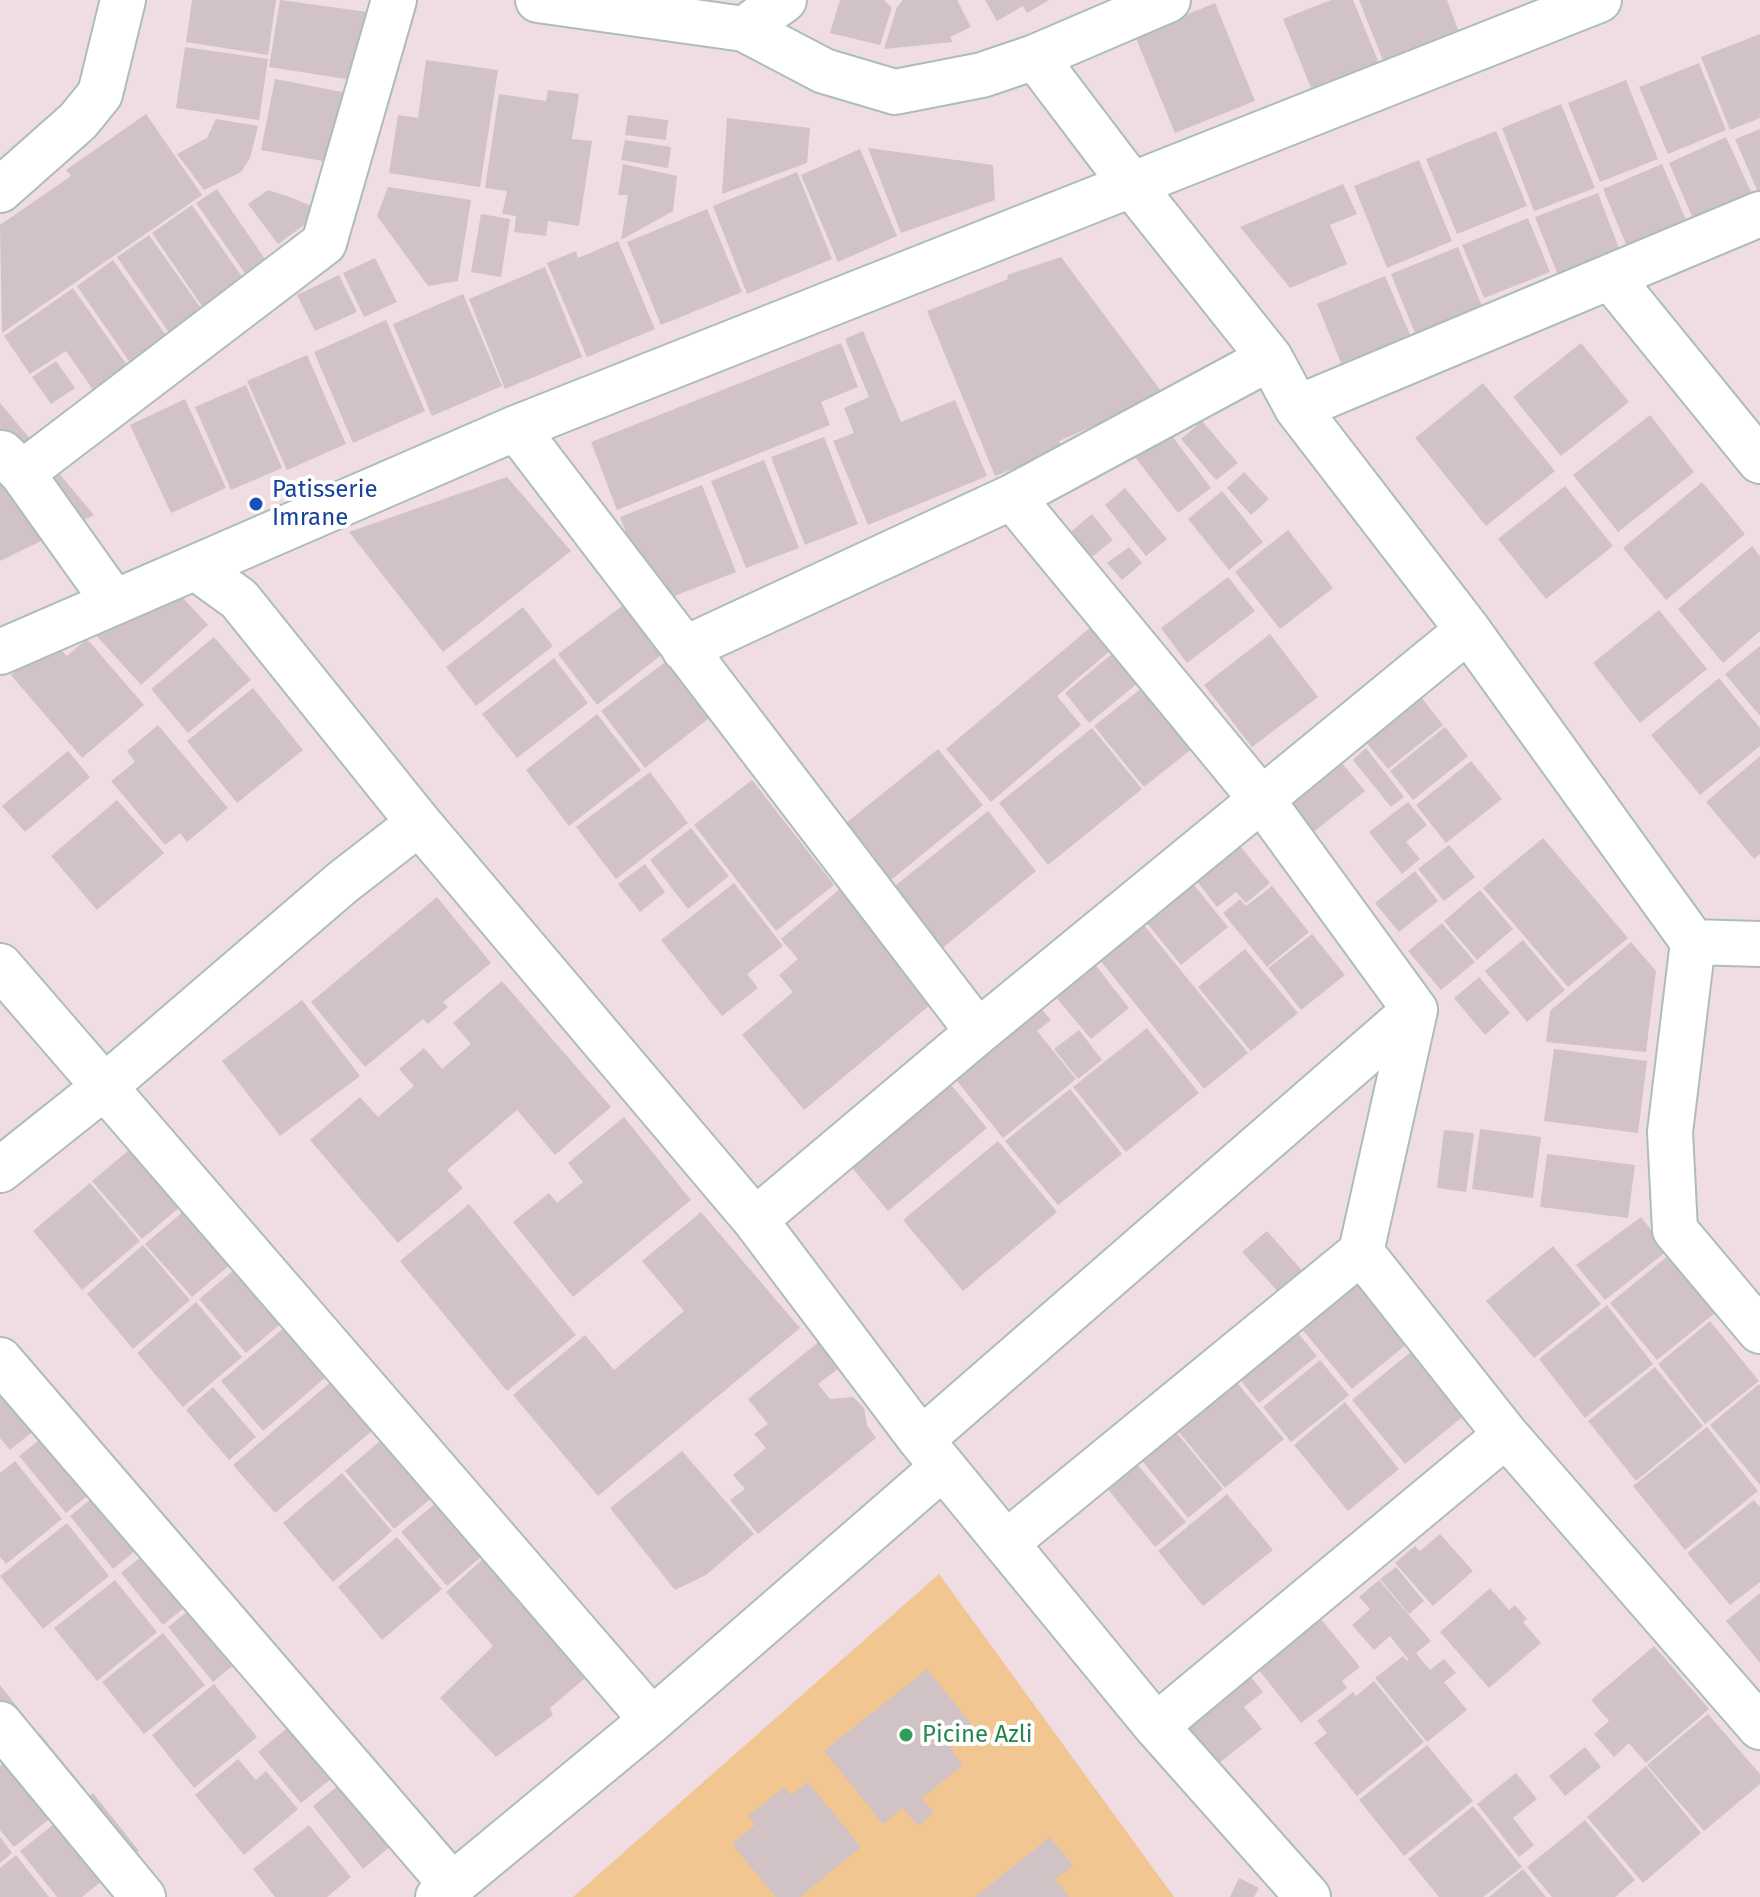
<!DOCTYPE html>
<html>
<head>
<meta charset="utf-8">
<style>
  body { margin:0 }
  canvas { display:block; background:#efdde3 }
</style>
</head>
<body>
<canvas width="1760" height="1897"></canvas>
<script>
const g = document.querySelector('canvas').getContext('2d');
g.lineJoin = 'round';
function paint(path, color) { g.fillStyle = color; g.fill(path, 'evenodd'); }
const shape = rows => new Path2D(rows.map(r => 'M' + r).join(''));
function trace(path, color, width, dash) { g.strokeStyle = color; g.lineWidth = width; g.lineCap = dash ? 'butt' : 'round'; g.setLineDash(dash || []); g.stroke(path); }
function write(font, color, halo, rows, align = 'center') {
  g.font = font + ' "Fira Sans",sans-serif'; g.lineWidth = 8; g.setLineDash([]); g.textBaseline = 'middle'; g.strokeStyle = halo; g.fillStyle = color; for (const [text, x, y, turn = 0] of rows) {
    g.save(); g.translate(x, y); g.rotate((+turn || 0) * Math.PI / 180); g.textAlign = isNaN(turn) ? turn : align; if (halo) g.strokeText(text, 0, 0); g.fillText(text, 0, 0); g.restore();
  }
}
paint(shape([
  [939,1574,1174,1897,573,1897]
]), '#f2c690');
paint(shape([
  [192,0,276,0,268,55,186,42],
  [280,0,375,13,365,82,269,67],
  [840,0,884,0,892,8,880,45,830,33],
  [903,0,957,0,971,27,950,37,953,42,884,49,897,7],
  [985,0,1049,0,1027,13,1023,6,997,21],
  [1331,0,1353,0,1383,73,1316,100,1283,19],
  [1359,0,1447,0,1463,43,1388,73],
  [1215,3,1255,101,1175,133,1135,36],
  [1760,34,1760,118,1730,130,1701,57],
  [185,47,268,59,259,120,176,108],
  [426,60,498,70,480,187,389,173,398,115,418,118],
  [1699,63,1726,130,1668,154,1639,87],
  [275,79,358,95,345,165,261,150],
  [1626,80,1658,159,1600,182,1568,103],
  [548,90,579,94,572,139,592,141,579,226,548,221,546,236,514,232,516,216,502,214,507,191,485,188,499,94,546,101],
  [1561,104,1595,188,1534,211,1502,128],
  [146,114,202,195,2,333,0,225,71,176,66,170],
  [628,115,668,120,666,140,625,135],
  [727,118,810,128,807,163,722,194],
  [216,119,258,126,250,158,241,172,204,190,177,154,207,138],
  [1760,129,1760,197,1735,139],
  [1496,131,1527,206,1457,234,1426,159],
  [1726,137,1756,203,1698,230,1669,163],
  [625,140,671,147,668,168,621,160],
  [868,148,993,165,995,200,901,233],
  [860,149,897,236,838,262,801,175],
  [1419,160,1452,241,1387,268,1354,186],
  [623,164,677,176,673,211,621,240,628,195,618,195],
  [1662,164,1690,229,1630,254,1603,189],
  [797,172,832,259,747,294,713,206],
  [1343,184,1357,214,1330,225,1347,264,1290,288,1240,227],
  [388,187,471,200,458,281,428,286,377,216],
  [217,189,271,268,251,282,196,203],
  [268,190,290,197,323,211,278,244,248,204],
  [1598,193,1622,256,1560,280,1535,217],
  [192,205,247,284,206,312,152,233],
  [707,209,742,292,661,325,627,242],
  [481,214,510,219,501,277,471,272],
  [1528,218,1550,272,1484,298,1462,245],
  [149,235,205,314,172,337,117,257],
  [618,241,655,329,587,357,547,263,576,251,578,258],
  [1458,247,1486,316,1419,343,1391,274],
  [1061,257,1164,395,1059,441,1063,449,995,476,927,311,1008,279,1007,275],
  [375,258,397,302,364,317,343,273],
  [113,260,170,341,133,367,77,286],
  [545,267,582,357,505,389,469,299],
  [339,275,357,312,315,331,297,295],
  [1385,276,1415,346,1346,375,1317,304],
  [73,288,129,368,94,391,66,351,30,374,4,336],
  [463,294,502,386,432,416,393,324],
  [386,320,425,411,353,443,314,352],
  [863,331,901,422,955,400,987,476,868,525,833,441,854,433,844,408,869,397,845,339],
  [841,343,858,387,821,402,830,425,617,510,591,442],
  [1581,343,1629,402,1561,456,1513,397],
  [307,355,346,444,287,470,247,381],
  [56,361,75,388,51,404,32,377],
  [1483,383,1555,471,1486,526,1415,438],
  [246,385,282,468,231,490,195,407],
  [185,399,226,488,171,513,130,425],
  [0,403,94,515,0,561],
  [1650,415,1694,472,1618,532,1573,475],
  [1202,421,1238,463,1216,480,1181,439],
  [1169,432,1211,488,1178,513,1135,457],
  [824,437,858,524,805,545,771,457],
  [764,460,799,548,746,568,711,481],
  [1244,472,1269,499,1251,515,1227,488],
  [507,477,571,551,443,652,349,532],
  [1702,482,1745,534,1666,600,1623,548],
  [702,485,736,572,654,604,620,517],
  [1565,486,1613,546,1546,599,1498,539],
  [1125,488,1167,539,1146,556,1105,505],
  [1222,491,1263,542,1229,570,1188,519],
  [1092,514,1113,540,1092,557,1107,575,1094,586,1057,543],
  [1288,530,1333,588,1280,629,1235,572],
  [1752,546,1760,556,1760,631,1723,663,1678,609],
  [1129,547,1142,563,1122,580,1107,563],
  [1228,577,1255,611,1187,663,1161,628],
  [174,588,208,625,141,685,93,632],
  [626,603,664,653,597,705,558,654],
  [523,607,553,646,476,706,446,667],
  [1659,610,1707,669,1640,723,1593,663],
  [1098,621,1118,644,1057,696,1081,725,991,802,946,749],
  [1270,634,1318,697,1252,747,1204,685],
  [214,637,251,680,188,733,151,689],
  [87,639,144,705,82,758,11,675,36,654,42,660,58,647,67,656],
  [1760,646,1760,716,1725,674],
  [1119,648,1144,678,1089,723,1065,693],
  [554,658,588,703,517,758,482,714],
  [669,659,713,715,645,768,601,711],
  [1719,678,1760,728,1760,746,1700,795,1651,735],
  [1148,683,1198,744,1144,787,1094,726],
  [253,688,303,750,237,803,187,741],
  [1422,698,1443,725,1388,769,1365,741],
  [597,714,641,770,569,826,526,770],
  [158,725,228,808,187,842,180,833,165,845,111,781,135,762,127,751],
  [1445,727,1468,756,1413,800,1390,771],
  [1092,728,1142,789,1048,865,999,803],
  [1366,748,1404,797,1391,807,1353,760],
  [938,749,983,805,886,884,841,827],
  [68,751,90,777,25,832,2,806],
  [1760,756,1760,854,1754,859,1706,802],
  [1471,761,1502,799,1446,843,1416,805],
  [1341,762,1365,791,1311,834,1287,804],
  [650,772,688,823,616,879,576,827],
  [752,780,834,885,776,931,694,825],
  [117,800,164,853,97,910,51,856],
  [1408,802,1427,825,1406,842,1420,859,1402,874,1369,832],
  [988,811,1036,871,940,950,891,889],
  [691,828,729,876,688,909,650,860],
  [1543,838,1628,938,1568,987,1483,888],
  [1449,845,1475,877,1444,901,1418,869],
  [1240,846,1270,883,1246,903,1236,892,1217,907,1196,880],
  [645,864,665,892,640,912,618,884],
  [1415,871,1438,901,1399,932,1375,903],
  [734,883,783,946,747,974,758,988,722,1016,661,940],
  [1193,884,1228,927,1181,965,1146,922],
  [1272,886,1309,932,1267,967,1223,913,1240,899,1246,906],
  [841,888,936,1000,804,1110,742,1035,793,992,779,975,798,959,781,939],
  [1480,890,1513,929,1477,960,1444,921],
  [437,897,491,963,443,1002,448,1007,428,1024,423,1019,365,1067,311,1002],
  [1442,923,1475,962,1441,990,1408,951],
  [1143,924,1248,1053,1204,1089,1099,959],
  [1312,934,1345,975,1301,1010,1268,968],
  [1523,940,1565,990,1527,1022,1485,971],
  [1631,942,1656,971,1646,1052,1546,1042,1550,1011],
  [1245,949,1298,1013,1251,1051,1198,987],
  [1094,963,1129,1008,1091,1039,1054,995],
  [1479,977,1510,1013,1485,1035,1454,998],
  [502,981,611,1107,555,1155,517,1110,447,1170,463,1188,398,1243,310,1140,360,1097,378,1117,414,1086,399,1069,424,1048,442,1069,471,1044,453,1023],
  [302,1000,360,1076,280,1136,222,1061],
  [1040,1007,1051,1020,1037,1031,1076,1079,1003,1138,953,1076],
  [1147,1028,1199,1093,1126,1152,1073,1087],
  [1079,1030,1102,1060,1078,1079,1054,1049],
  [1554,1049,1647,1061,1638,1133,1544,1121],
  [947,1080,987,1128,888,1211,848,1163],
  [1070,1089,1122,1154,1058,1205,1005,1141],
  [624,1117,691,1200,573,1297,513,1222,549,1193,557,1203,583,1182,568,1163],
  [1480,1129,1541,1137,1533,1198,1472,1189],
  [1444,1130,1474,1133,1466,1192,1437,1188],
  [142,1139,192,1197,142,1239,92,1181],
  [998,1141,1057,1212,963,1291,903,1220],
  [1547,1154,1635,1165,1628,1218,1540,1207],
  [90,1183,140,1241,82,1290,33,1231],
  [205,1193,251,1247,192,1297,145,1244],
  [469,1204,576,1335,507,1391,400,1261],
  [701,1212,800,1328,598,1496,513,1395,585,1335,614,1370,684,1311,642,1261],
  [1641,1217,1667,1251,1605,1300,1576,1265],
  [1267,1231,1306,1275,1282,1296,1242,1252],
  [143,1245,190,1300,133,1349,87,1294],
  [1553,1246,1601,1304,1534,1358,1486,1301],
  [256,1252,302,1306,246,1353,199,1299],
  [1669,1255,1715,1313,1657,1360,1610,1303],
  [1362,1278,1413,1339,1352,1389,1301,1328],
  [196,1302,242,1357,183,1407,137,1353],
  [1607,1305,1653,1364,1585,1418,1539,1359],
  [305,1310,347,1359,263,1431,221,1381],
  [1710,1321,1759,1381,1705,1424,1658,1364],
  [1292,1326,1317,1356,1259,1403,1235,1373],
  [821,1340,842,1366,818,1384,830,1399,853,1397,864,1408,867,1425,876,1438,758,1534,730,1500,745,1489,733,1475,766,1448,754,1434,768,1424,748,1399],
  [1418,1346,1471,1410,1405,1464,1352,1400],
  [24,1352,66,1405,10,1450,0,1438,0,1371],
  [1320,1360,1349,1395,1291,1442,1263,1407],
  [352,1364,393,1413,275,1513,233,1465],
  [1655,1367,1703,1426,1636,1481,1588,1421],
  [1233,1378,1284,1439,1225,1488,1174,1426],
  [1759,1384,1760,1386,1760,1485,1710,1425],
  [213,1387,256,1437,229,1460,186,1410],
  [1345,1402,1399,1469,1348,1511,1294,1445],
  [76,1411,122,1468,66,1513,19,1456],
  [1166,1420,1223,1489,1188,1518,1132,1448],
  [401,1423,452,1481,394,1529,345,1471],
  [1707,1427,1758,1491,1685,1550,1633,1486],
  [682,1451,754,1534,706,1575,675,1590,610,1508],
  [1132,1458,1186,1522,1155,1547,1102,1482],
  [15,1461,62,1519,6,1564,0,1557,0,1473],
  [342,1473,392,1531,333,1582,283,1523],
  [120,1476,163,1528,113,1569,70,1516],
  [456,1486,502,1539,447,1586,401,1532],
  [1227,1494,1273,1550,1203,1606,1158,1551],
  [1754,1500,1760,1507,1760,1582,1730,1605,1687,1553],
  [67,1523,109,1576,43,1629,0,1576],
  [1440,1534,1473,1571,1433,1606,1395,1563,1415,1546,1420,1551],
  [168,1535,210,1587,163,1625,121,1573],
  [397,1537,442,1589,382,1640,338,1587],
  [502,1542,587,1670,584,1679,550,1708,553,1715,496,1757,440,1698,493,1646,446,1592],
  [1396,1567,1424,1601,1409,1614,1380,1579],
  [115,1580,157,1632,97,1681,54,1628],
  [1379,1580,1431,1641,1416,1653,1430,1670,1444,1659,1456,1673,1444,1682,1467,1710,1427,1742,1375,1678,1403,1656,1407,1661,1409,1660,1390,1636,1374,1650,1352,1625,1370,1609,1359,1597],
  [1490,1588,1509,1610,1515,1605,1527,1619,1523,1622,1541,1643,1489,1688,1440,1632],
  [214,1590,258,1645,213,1682,168,1627],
  [1760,1593,1760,1663,1726,1621],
  [1321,1619,1360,1667,1342,1681,1347,1688,1301,1723,1258,1669],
  [163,1633,205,1685,144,1734,102,1682],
  [1654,1646,1709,1709,1646,1763,1629,1743,1614,1757,1594,1734,1609,1721,1591,1700],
  [927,1669,975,1729,950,1748,963,1765,922,1798,934,1813,918,1826,903,1808,883,1824,824,1751],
  [1248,1673,1263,1692,1244,1707,1262,1729,1213,1768,1180,1727],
  [1374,1681,1424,1742,1357,1796,1314,1743,1327,1733,1317,1721,1353,1692,1356,1696],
  [214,1684,257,1737,194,1788,152,1735],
  [0,1685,33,1727,0,1753],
  [314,1706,356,1759,301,1803,258,1752],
  [1708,1714,1760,1774,1760,1784,1704,1831,1647,1765],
  [40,1734,86,1790,14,1847,0,1830,0,1766],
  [1427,1745,1473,1801,1404,1856,1359,1800],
  [1585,1747,1601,1767,1565,1796,1549,1776],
  [238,1759,256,1780,266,1771,298,1809,244,1855,195,1795],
  [370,1760,420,1822,363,1869,313,1806],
  [1646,1766,1701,1833,1643,1883,1587,1817],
  [1516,1773,1537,1799,1513,1818,1534,1845,1519,1857,1477,1804],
  [808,1782,861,1847,800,1897,776,1897,732,1844,755,1825,748,1816,784,1787,791,1795],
  [93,1793,139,1851,82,1897,57,1897,20,1851],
  [1473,1806,1522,1867,1483,1897,1439,1897,1408,1859],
  [1585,1820,1635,1880,1615,1897,1552,1897,1527,1867],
  [309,1825,351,1877,327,1897,275,1897,253,1869],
  [0,1837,12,1853,0,1863],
  [1050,1837,1073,1866,1055,1879,1069,1897,975,1897],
  [16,1855,49,1897,0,1897,0,1868],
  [1523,1869,1546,1897,1489,1897],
  [1239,1878,1259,1888,1254,1897,1230,1897]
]), '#d1c2c6');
const minor = shape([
  [538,0,744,29,824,71,895,92,982,75,1035,57,1132,185,1270,358,1297,408,1468,630,1693,942,1670,1132,1675,1230,1760,1331],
  [744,29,784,0],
  [1035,57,1168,0],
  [0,190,78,121,100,94,123,0],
  [1611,278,1760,461],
  [1297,408,1760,214],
  [516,428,978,1032],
  [2,453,22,473,114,602],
  [22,473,324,243,394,0],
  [196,568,239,599,419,823,755,1220,921,1440,1156,1726,1308,1897],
  [684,649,1012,497,1270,358],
  [0,652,516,428,1599,0],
  [1693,942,1760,944],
  [0,966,652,1720],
  [0,1170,103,1088,343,882,419,823],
  [755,1220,978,1032,1468,630],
  [1361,1252,1506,1435,1760,1727],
  [0,1360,452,1885],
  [921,1440,1415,1010],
  [1006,1543,1361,1252,1415,1010,1262,800,1012,497],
  [0,1724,143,1897],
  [1156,1726,1506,1435],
  [438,1897,652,1720,943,1467]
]);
trace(minor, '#adbdbc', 48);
trace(minor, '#fff', 44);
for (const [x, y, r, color] of [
  [256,504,8,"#1a4fb4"],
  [906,1735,8,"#2e9e5b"]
]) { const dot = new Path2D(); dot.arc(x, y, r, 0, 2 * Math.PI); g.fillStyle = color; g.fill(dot); trace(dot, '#fff', 3); }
write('24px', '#164399', '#fff', [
  ["Patisserie",272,490],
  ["Imrane",272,518]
], 'left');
write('24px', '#27864d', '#fff', [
  ["Picine Azli",922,1735]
], 'left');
</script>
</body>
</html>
